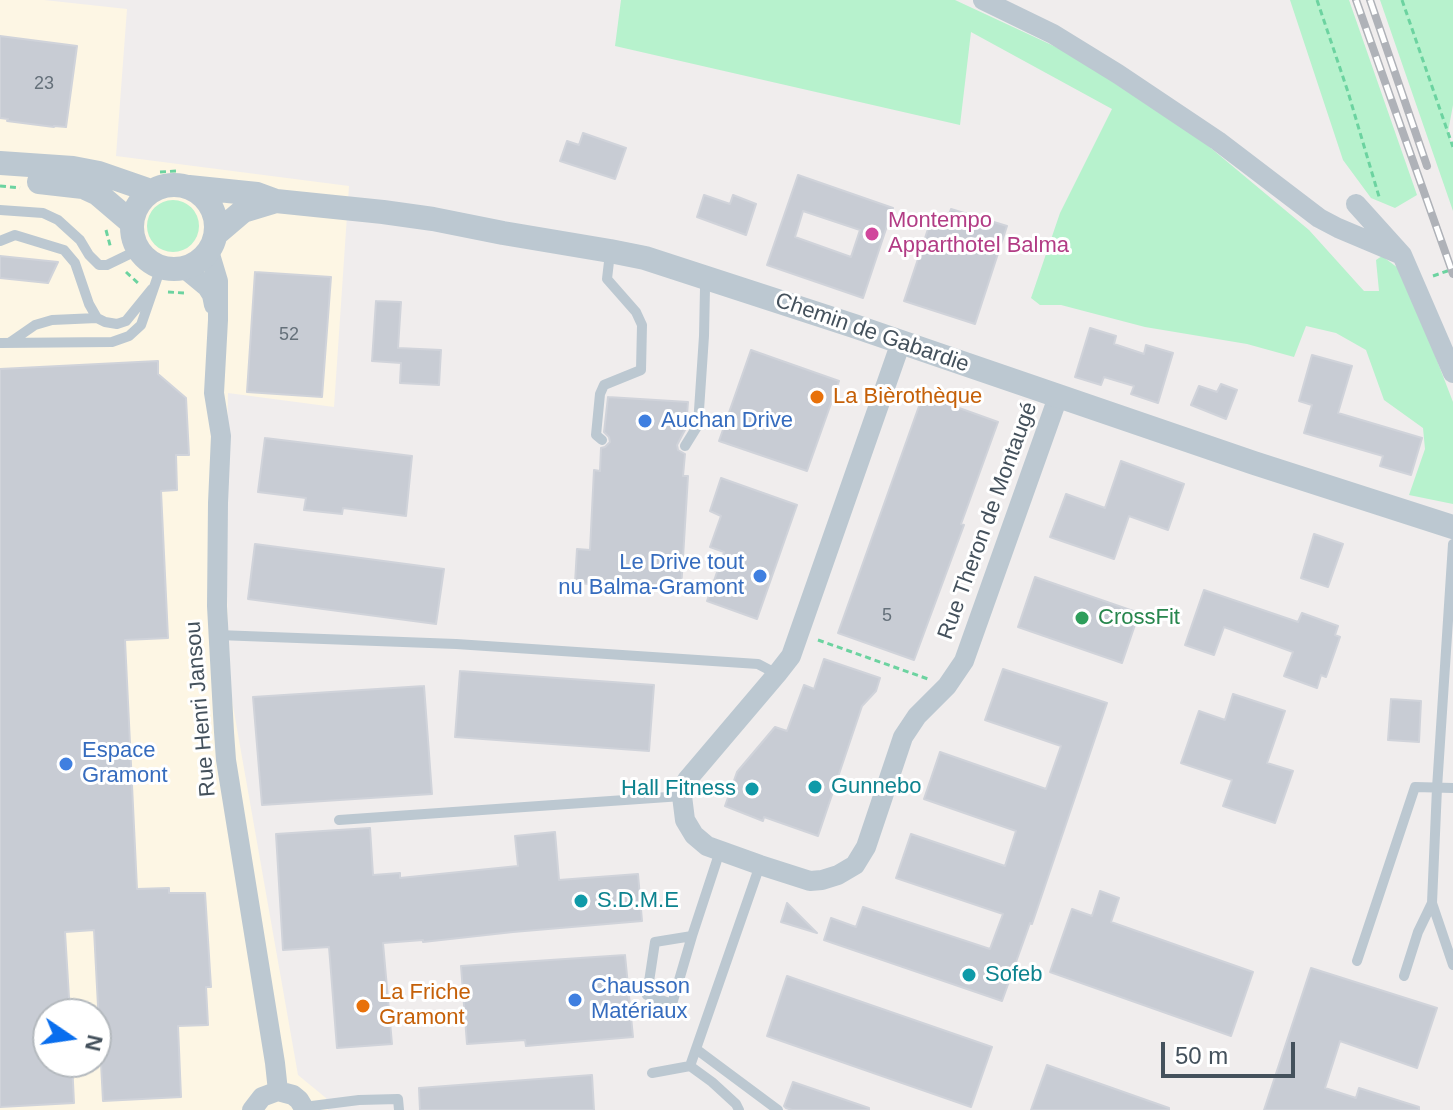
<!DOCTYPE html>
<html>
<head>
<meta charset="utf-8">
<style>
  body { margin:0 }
  #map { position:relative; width:1453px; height:1110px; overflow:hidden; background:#f0eded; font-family:Helvetica,sans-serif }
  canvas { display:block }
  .north { position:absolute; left:32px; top:998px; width:80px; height:80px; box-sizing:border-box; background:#fff; border:2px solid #b4b9be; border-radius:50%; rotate:103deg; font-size:22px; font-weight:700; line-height:32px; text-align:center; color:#44515c }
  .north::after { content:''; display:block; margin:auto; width:28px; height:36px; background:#096eee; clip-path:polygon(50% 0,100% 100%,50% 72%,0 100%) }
  .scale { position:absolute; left:1161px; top:1042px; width:134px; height:36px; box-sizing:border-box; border:4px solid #44515c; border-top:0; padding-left:10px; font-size:24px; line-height:28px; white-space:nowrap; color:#44515c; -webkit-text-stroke:6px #fff; paint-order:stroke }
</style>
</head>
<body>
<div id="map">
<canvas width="1453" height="1110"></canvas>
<div class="north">N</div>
<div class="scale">50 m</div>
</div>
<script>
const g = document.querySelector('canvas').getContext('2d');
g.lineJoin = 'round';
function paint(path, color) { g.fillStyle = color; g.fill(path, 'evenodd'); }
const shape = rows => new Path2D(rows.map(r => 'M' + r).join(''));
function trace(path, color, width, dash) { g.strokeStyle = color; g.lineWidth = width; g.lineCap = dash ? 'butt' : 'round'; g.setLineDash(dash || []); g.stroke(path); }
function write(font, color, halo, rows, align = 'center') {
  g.font = font + ' Helvetica,sans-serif'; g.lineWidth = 6; g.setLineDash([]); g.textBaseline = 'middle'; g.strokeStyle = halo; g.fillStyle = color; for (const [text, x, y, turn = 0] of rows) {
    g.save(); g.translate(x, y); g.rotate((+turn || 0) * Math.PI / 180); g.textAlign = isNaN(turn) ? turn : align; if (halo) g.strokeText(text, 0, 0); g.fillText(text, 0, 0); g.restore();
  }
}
paint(shape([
  [0,0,44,0,127,9,116,156,349,186,334,407,228,393,225,534,230,689,298,1075,326,1098,328,1110,0,1110],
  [48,1014,96,1014,96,1062,48,1062]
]), '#fdf6e4');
paint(shape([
  [621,0,955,0,1071,54,1194,134,1309,230,1364,291,1379,291,1376,260,1382,256,1398,268,1421,319,1453,402,1453,504,1409,495,1425,449,1423,428,1384,400,1366,350,1336,333,1306,326,1294,357,1247,344,1145,327,1061,305,1040,305,1031,298,1060,213,1112,109,971,32,960,125,615,46],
  [1290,0,1349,0,1417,195,1395,208,1371,198,1343,160],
  [1380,0,1453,0,1453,105,1448,132,1453,149,1453,211],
  '147 226a26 26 0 1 1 52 0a26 26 0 1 1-52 0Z'
]), '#b7f2cd');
const building = shape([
  [0,36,77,46,66,127,54,126,54,127,7,121,8,119,0,118,0,36],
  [583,133,626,148,615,179,560,161,567,141,579,145,583,133],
  [798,175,893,208,863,298,767,265,798,175],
  [803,211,860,230,851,257,795,237,803,211],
  [704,195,730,204,733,195,756,204,746,235,697,217,704,195],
  [951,209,1007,226,975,324,904,301,932,217,947,221,951,209],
  [0,256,58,262,48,283,0,278,0,256],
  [255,272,331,277,322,397,247,392,255,272],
  [376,301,401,302,398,348,441,350,439,385,400,383,401,363,372,361,376,301],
  [1090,328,1116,336,1114,344,1144,354,1146,345,1173,353,1158,403,1131,394,1134,386,1104,377,1101,385,1075,377,1090,328],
  [751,350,839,381,807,471,719,441,751,350],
  [1312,355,1352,366,1338,413,1422,438,1411,475,1380,466,1383,456,1304,433,1312,405,1299,401,1312,355],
  [158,361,158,374,186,398,189,455,176,455,177,490,161,491,168,638,125,640,137,889,169,888,169,893,205,893,211,987,206,987,208,1025,178,1026,181,1097,103,1101,94,930,65,932,70,1014,48,1014,48,1062,72,1062,74,1103,0,1107,0,369,158,361],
  [1221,384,1237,390,1226,419,1191,405,1199,386,1217,392,1221,384],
  [923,395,998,422,961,524,964,525,914,660,838,633,923,395],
  [608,397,688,402,686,428,677,445,678,450,685,454,683,476,688,476,681,590,575,583,577,549,590,550,594,470,600,471,601,448,605,447,610,442,609,437,604,432,608,397],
  [265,438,412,456,406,516,343,508,342,514,304,510,306,498,258,492,265,438],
  [1121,461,1184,484,1168,530,1129,516,1114,559,1050,537,1066,494,1105,508,1121,461],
  [721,478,797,505,757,619,707,601,724,552,710,547,721,516,710,511,721,478],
  [1314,534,1343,544,1328,587,1301,578,1314,534],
  [255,544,444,569,436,624,248,599,255,544],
  [1035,577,1139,613,1122,663,1018,627,1035,577],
  [1204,590,1298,622,1302,613,1338,626,1335,635,1340,637,1326,677,1321,675,1317,688,1284,676,1293,652,1224,627,1214,655,1185,645,1204,590],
  [824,659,880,678,876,691,862,706,818,836,764,817,763,821,725,806,737,772,775,727,787,731,804,685,814,689,824,659],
  [1003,669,1107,703,1032,924,1030,923,1002,1001,824,940,831,918,856,927,863,907,990,949,1003,914,896,878,911,834,1005,866,1016,831,924,799,940,752,1046,789,1061,746,985,720,1003,669],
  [460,671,654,685,649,751,455,737,460,671],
  [424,686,432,794,262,805,253,697,424,686],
  [1233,694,1285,711,1267,763,1293,771,1275,823,1223,806,1232,780,1181,763,1199,711,1225,720,1233,694],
  [1391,699,1421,701,1419,742,1388,740,1391,699],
  [370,828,373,875,400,873,400,878,518,866,515,836,555,832,559,880,638,874,642,921,513,932,423,942,423,940,383,943,392,1044,337,1048,329,947,283,950,276,834,370,828],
  [1100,891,1119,898,1111,922,1253,972,1231,1036,1050,972,1072,909,1092,916,1100,891],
  [787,903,817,933,781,922,787,903],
  [625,955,633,1037,526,1046,525,1040,467,1044,461,966,625,955],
  [1311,968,1437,1008,1417,1068,1340,1041,1325,1088,1356,1098,1359,1088,1419,1107,1419,1110,1264,1110,1311,968],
  [787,976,992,1047,971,1107,767,1036,787,976],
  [1047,1065,1169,1108,1169,1110,1031,1110,1047,1065],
  [592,1075,594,1110,420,1110,419,1088,592,1075],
  [793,1082,869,1108,869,1110,792,1110,786,1108,784,1106,793,1082]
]);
paint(building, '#c8ccd4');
trace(building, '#d0d3da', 2);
trace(shape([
  [1317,0,1348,92,1380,200],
  [1402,0,1453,147],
  [160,172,176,171],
  [0,186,20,188],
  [106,230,111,249],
  [126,272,138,283],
  [1433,276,1453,269],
  [168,292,184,293],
  [818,640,928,679]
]), '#6cd3a0', 3, [6, 4]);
trace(shape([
  [0,210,43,213,58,220,80,240,89,255,99,265,107,265,138,250],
  [0,241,15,235,64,250,75,263,89,304,97,318,105,322,117,324,126,321,152,289],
  [0,343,112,342,129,336,141,325,161,267],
  [9,343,35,325,52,320,97,318],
  [602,440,596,435,600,394,604,385,641,370,642,325,636,312,607,279,610,253],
  [685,446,698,425,704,336,705,288,708,280],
  [1453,544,1437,788,1432,903,1453,965],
  [218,635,456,644,758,664,777,674],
  [339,820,682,796],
  [692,936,672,1004,647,995,655,942,692,936,720,851],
  [1357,961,1415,787,1453,788],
  [1404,976,1418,932,1432,903],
  [696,1049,778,1110],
  [690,1066,712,1082,736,1104,739,1110],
  [652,1073,690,1066,760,865],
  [304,1107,359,1100,398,1099,399,1110]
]), '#bcc8d1', 10);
trace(shape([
  [983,0,1053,34,1118,74,1218,141,1319,218,1338,228,1402,255],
  [1356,204,1402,255,1453,373],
  [209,251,218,281,218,320,214,393,221,436,218,503,217,606,224,732,226,760,275,1063,278,1091],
  [184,268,207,287,212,295,214,305],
  [901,342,791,656,777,674,687,780,682,796,685,820,694,835,707,846,760,865,810,881,822,880,838,875,855,865,866,847,903,737,917,716,947,686,964,661,1058,397],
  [252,1110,262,1097,278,1091,293,1095,299,1100,305,1110]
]), '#bcc8d1', 20);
trace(shape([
  [0,163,73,168,99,173,151,191],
  [39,182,83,187,98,194,132,223],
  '132 227a42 42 0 1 1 84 0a42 42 0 1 1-84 0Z',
  [189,187,257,194,276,201,383,212,433,219,503,233,610,251,645,258,854,326,1254,463,1453,527],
  [216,234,243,211,276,201]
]), '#bcc8d1', 24);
const rail = shape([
  [1356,0,1453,274],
  [1370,0,1427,166]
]);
trace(rail, '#afb2b8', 8);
trace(rail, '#fff', 5, [15]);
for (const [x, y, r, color] of [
  [872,234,8,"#d1479c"],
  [817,397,8,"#e8710a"],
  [645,421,8,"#3f7fe0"],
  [760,576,8,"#3f7fe0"],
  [1082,618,8,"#2e9e5b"],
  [66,764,8,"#3f7fe0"],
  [815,787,8,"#0f9aa8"],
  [752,789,8,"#0f9aa8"],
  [581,901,8,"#0f9aa8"],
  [969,975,8,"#0f9aa8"],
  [575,1000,8,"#3f7fe0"],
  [363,1006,8,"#e8710a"]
]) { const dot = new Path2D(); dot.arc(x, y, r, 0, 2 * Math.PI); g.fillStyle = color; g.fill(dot); trace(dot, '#fff', 3); }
write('18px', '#65707a', null, [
  ["23",44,84],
  ["52",289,335],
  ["5",887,616]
]);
write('22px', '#b23c85', '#fff', [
  ["Montempo",888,221],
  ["Apparthotel Balma",888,246]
], 'left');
write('22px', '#44515c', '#fff', [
  ["Chemin de Gabardie",872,333,19],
  ["Rue Theron de Montaugé",988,521,-70],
  ["Rue Henri Jansou",201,709,-95]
]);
write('22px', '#c56008', '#fff', [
  ["La Bièrothèque",833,397],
  ["La Friche",379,993],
  ["Gramont",379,1018]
], 'left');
write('22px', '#366cbe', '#fff', [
  ["Auchan Drive",661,421],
  ["Le Drive tout",744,563,"right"],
  ["nu Balma-Gramont",744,588,"right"],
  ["Espace",82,751],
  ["Gramont",82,776],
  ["Chausson",591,987],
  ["Matériaux",591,1012]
], 'left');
write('22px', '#27864d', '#fff', [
  ["CrossFit",1098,618]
], 'left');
write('22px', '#0d838f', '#fff', [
  ["Gunnebo",831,787],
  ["Hall Fitness",736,789,"right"],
  ["S.D.M.E",597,901],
  ["Sofeb",985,975]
], 'left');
</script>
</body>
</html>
